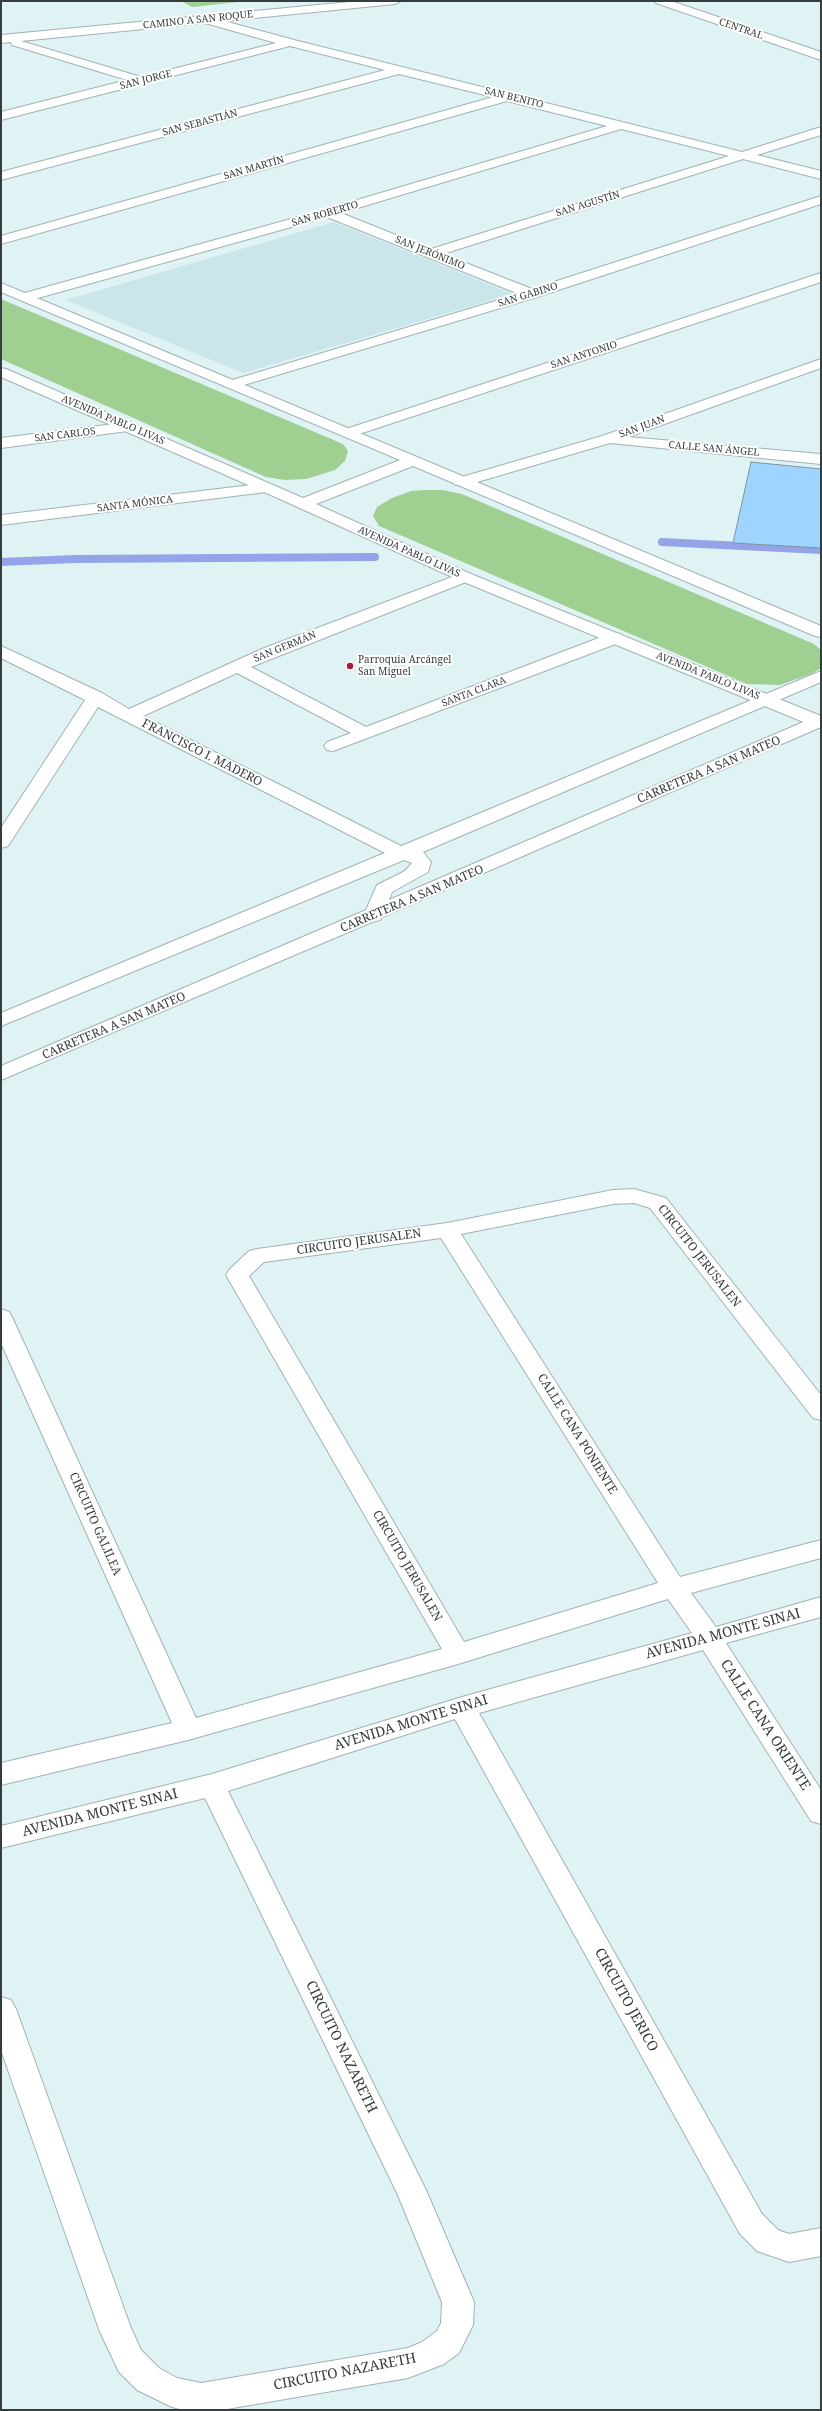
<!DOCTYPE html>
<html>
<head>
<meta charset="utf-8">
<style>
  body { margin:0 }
  #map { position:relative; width:822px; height:2411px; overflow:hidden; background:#dff3f5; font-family:"Noto Serif",serif }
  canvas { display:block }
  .frame { position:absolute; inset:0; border:2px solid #363d3e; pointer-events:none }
</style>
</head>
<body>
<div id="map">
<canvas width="822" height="2411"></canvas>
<div class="frame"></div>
</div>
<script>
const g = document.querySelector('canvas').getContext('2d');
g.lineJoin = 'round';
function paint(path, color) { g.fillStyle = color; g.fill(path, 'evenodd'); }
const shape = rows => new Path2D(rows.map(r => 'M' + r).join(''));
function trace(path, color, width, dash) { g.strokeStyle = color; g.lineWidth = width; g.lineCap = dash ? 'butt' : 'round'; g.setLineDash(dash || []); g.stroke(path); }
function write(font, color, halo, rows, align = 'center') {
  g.font = font + ' "Noto Serif",serif'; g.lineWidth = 4; g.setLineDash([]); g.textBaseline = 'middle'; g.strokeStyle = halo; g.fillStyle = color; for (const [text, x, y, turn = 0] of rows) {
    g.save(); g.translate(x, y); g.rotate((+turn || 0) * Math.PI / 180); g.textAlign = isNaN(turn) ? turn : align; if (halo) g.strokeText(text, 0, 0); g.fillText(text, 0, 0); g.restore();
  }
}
paint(shape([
  [334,222,513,294,243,373,66,300]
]), '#cae6ea');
paint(shape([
  [181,1,247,1,192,7],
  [1,299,343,444,348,451,345,461,335,470,306,479,285,480,266,477,1,359],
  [424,490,443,490,462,494,814,644,821,650,821,668,811,674,780,685,747,684,379,526,373,516,377,507,392,498,411,491]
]), '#9fcf91');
trace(shape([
  [662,542,821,550],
  [1,562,75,559,375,557]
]), '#95a4e8', 8);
const building = shape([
  [751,462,821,469,821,548,733,543,751,462]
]);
paint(building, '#9ed5fe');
trace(building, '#84919b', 1);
const minor = shape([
  [360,1,401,1,395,4,224,21,294,40,742,152,821,127,821,135,757,155,821,171,821,179,743,159,443,254,532,289,821,196,821,204,537,297,234,388,229,387,227,384,229,381,519,294,327,217,31,300,21,300,19,297,21,294,323,210,607,126,507,101,1,244,1,236,493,97,399,74,1,180,1,172,385,70,290,46,1,120,1,112,127,80,12,45,11,42,1,43,1,35,360,1],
  [205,23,276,43,141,77,21,41,205,23],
  [621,129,729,156,431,249,341,213,621,129],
  [654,1,671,1,821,52,821,60,656,3,654,1],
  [821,273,821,282,353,436,348,438,340,433,343,430,821,273],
  [821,359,821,368,628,437,821,454,821,464,610,443,467,485,455,485,453,482,455,479,602,436,821,359],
  [130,422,138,427,135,430,1,448,1,438,130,422],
  [268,483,276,488,274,491,1,525,1,515,268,483],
  [465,572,471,574,473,577,471,580,251,667,366,727,609,634,615,633,621,634,623,638,621,642,333,751,327,750,324,746,327,742,351,733,237,673,143,716,409,850,411,854,409,858,395,858,98,707,8,846,1,848,1,828,85,700,1,658,1,646,102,693,129,709,262,649,465,572],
  [634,1189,666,1198,821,1395,821,1420,813,1418,650,1208,634,1203,613,1204,461,1234,680,1577,821,1540,821,1558,691,1593,716,1627,821,1597,821,1617,726,1643,821,1790,821,1824,811,1821,703,1650,479,1713,762,2214,778,2230,789,2234,821,2228,821,2256,789,2262,757,2251,740,2234,455,1719,228,1791,426,2190,474,2302,473,2325,459,2353,444,2364,408,2378,221,2410,184,2410,172,2407,137,2390,119,2372,100,2332,1,2050,1,1997,11,2000,16,2009,131,2328,141,2350,159,2368,177,2378,201,2383,408,2348,422,2342,437,2331,441,2323,442,2302,397,2193,205,1798,1,1848,1,1826,212,1774,462,1697,692,1633,668,1599,458,1664,188,1740,1,1785,1,1763,172,1723,1,1343,1,1309,9,1312,12,1317,196,1718,442,1649,226,1275,229,1270,249,1251,257,1249,447,1223,613,1190,634,1189],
  [441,1238,658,1583,464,1642,249,1276,264,1262,441,1238]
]);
const tertiary = shape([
  [1,283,821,626,821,637,815,636,413,466,316,504,471,574,821,716,821,727,813,726,459,580,262,491,1,377,1,368,6,369,303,498,400,460,1,292,1,283]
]);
const secondary = shape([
  [821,671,821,682,423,852,431,862,428,872,392,892,389,900,815,717,821,716,821,727,382,917,380,920,372,922,1,1080,1,1066,366,910,377,885,405,871,412,863,404,860,1,1026,1,1013,821,671]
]);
trace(minor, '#a0b2b5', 2);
trace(tertiary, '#a0b2b5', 2);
trace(secondary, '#a0b2b5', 2);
paint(minor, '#fff');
paint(tertiary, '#fff');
paint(secondary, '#fff');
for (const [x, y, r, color] of [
  [350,666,4,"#ad193a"]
]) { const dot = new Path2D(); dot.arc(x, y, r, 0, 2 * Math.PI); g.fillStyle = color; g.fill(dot); trace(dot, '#fff', 1.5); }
write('10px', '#363d3e', '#fff', [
  ["CAMINO A SAN ROQUE",198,20,-6],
  ["CENTRAL",741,29,19],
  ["SAN JORGE",146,80,-14],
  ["SAN BENITO",514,98,14],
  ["SAN SEBASTIÁN",200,123,-15],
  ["SAN MARTÍN",254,168,-16],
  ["SAN AGUSTÍN",588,204,-17],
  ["SAN ROBERTO",325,214,-16],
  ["SAN JERÓNIMO",430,253,22],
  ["SAN GABINO",528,295,-17],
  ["SAN ANTONIO",584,355,-18],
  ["AVENIDA PABLO LIVAS",113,420,23],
  ["SAN JUAN",642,427,-20],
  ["SAN CARLOS",65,435,-7],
  ["CALLE SAN ÁNGEL",714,449,5],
  ["SANTA MÓNICA",135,504,-7],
  ["AVENIDA PABLO LIVAS",409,552,24],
  ["SAN GERMÁN",285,647,-22],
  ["AVENIDA PABLO LIVAS",708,676,22],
  ["SANTA CLARA",474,692,-21]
]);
write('10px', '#363d3e', '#fff', [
  ["Parroquia Arcángel",358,660],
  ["San Miguel",358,672]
], 'left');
write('12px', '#363d3e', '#fff', [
  ["FRANCISCO I. MADERO",202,753,27],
  ["CARRETERA A SAN MATEO",709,770,-23],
  ["CARRETERA A SAN MATEO",412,899,-23],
  ["CARRETERA A SAN MATEO",114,1026,-23],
  ["CIRCUITO JERUSALEN",359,1242,-8],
  ["CIRCUITO JERUSALEN",699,1256,52],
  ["CALLE CANA PONIENTE",577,1434,58],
  ["CIRCUITO GALILEA",95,1524,66],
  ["CIRCUITO JERUSALEN",407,1566,60]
]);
write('14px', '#363d3e', '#fff', [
  ["AVENIDA MONTE SINAI",723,1634,-15],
  ["AVENIDA MONTE SINAI",411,1723,-17],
  ["CALLE CANA ORIENTE",765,1725,57],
  ["AVENIDA MONTE SINAI",100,1813,-14],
  ["CIRCUITO JERICO",626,2000,61],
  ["CIRCUITO NAZARETH",341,2047,64],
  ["CIRCUITO NAZARETH",345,2372,-11]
]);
</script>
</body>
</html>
